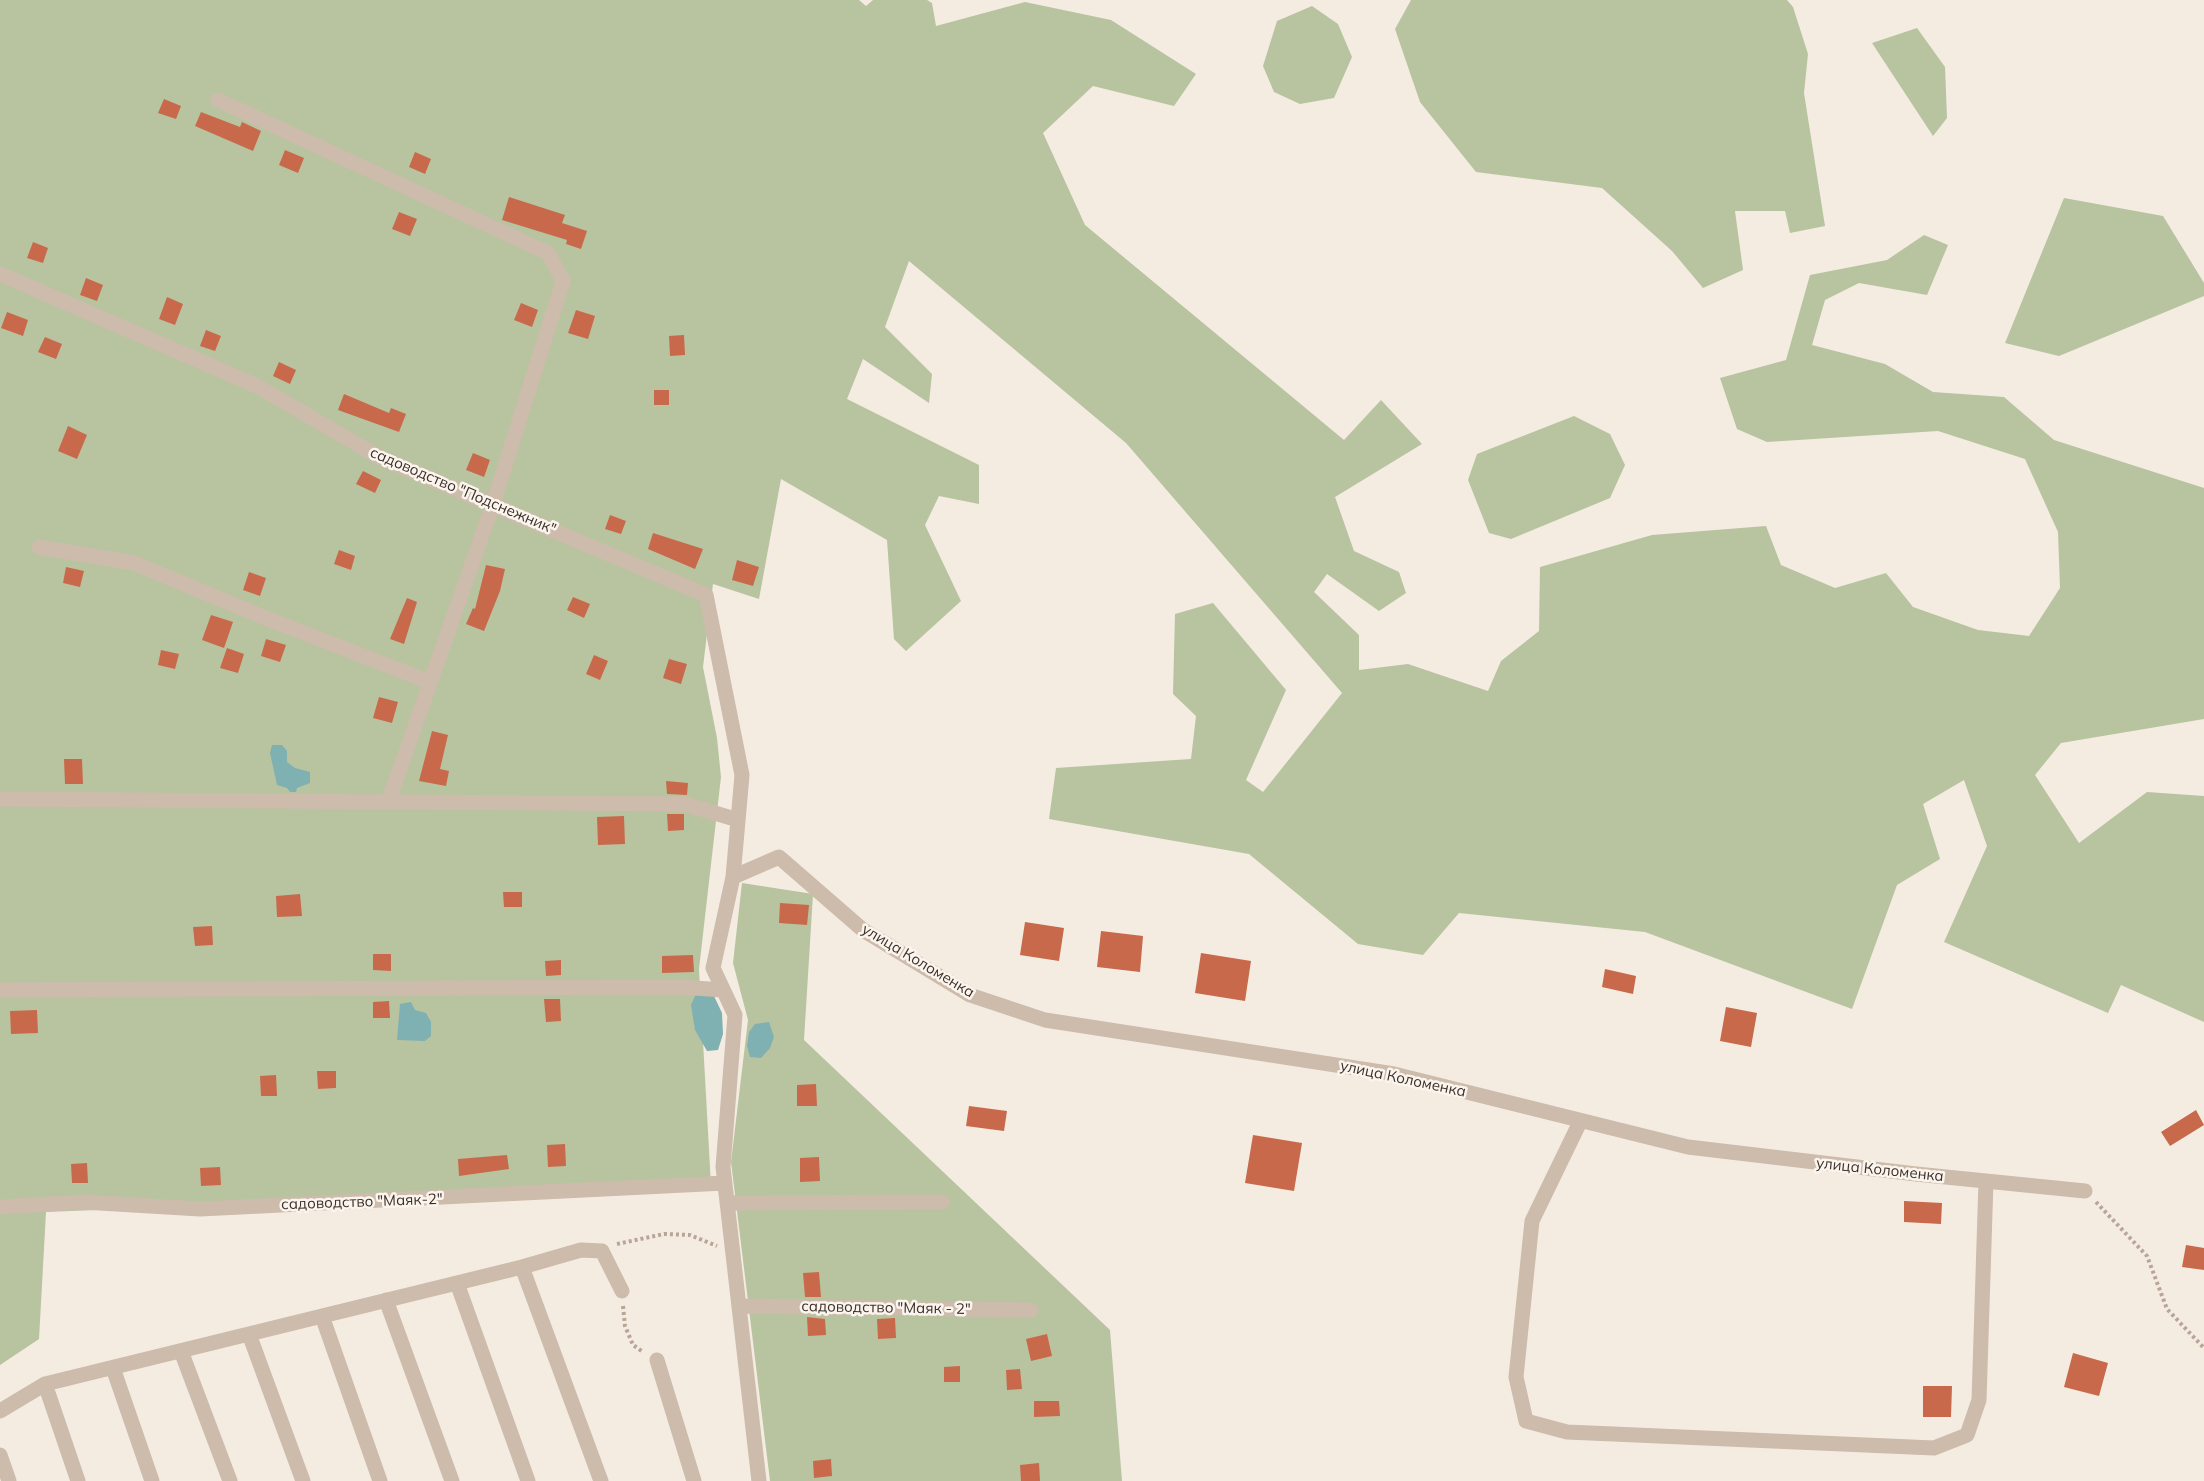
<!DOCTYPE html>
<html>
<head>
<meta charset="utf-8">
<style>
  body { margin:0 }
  canvas { display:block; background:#f4ebe1 }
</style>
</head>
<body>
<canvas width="2204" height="1481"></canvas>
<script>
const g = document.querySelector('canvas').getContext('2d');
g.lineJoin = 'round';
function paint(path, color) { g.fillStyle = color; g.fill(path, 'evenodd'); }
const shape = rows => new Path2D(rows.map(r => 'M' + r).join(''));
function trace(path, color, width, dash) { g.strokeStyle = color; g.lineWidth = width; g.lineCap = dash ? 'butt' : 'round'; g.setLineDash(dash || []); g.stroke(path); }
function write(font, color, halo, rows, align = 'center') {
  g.font = font + ' Mulish,sans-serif'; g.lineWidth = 5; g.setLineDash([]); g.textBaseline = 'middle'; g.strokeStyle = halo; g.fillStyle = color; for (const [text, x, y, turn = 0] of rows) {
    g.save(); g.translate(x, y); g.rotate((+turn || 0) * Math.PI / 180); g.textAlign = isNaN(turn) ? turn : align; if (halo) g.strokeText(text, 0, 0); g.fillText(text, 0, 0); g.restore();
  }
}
paint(shape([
  [0,0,859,0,866,6,873,0,927,0,932,3,936,26,1025,2,1111,20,1196,74,1174,106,1093,86,1043,133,1085,225,1344,440,1381,400,1422,444,1335,497,1354,551,1399,572,1406,593,1379,611,1327,574,1314,592,1359,635,1359,670,1408,664,1488,691,1501,661,1539,631,1540,567,1652,535,1766,526,1781,565,1835,588,1886,573,1913,607,1978,630,2029,636,2060,588,2058,532,2025,459,1938,431,1767,442,1737,429,1720,378,1786,360,1810,275,1887,260,1924,235,1948,245,1927,295,1859,283,1825,300,1812,345,1885,364,1933,392,2004,397,2054,440,2204,488,2204,719,2061,743,2035,775,2079,843,2147,792,2204,796,2204,1022,2121,985,2108,1013,1944,942,1987,846,1964,780,1923,804,1940,859,1897,885,1852,1009,1645,932,1459,913,1423,955,1358,944,1249,854,1049,819,1056,768,1191,759,1196,716,1173,694,1175,614,1213,603,1286,690,1246,780,1263,792,1342,693,1126,443,909,261,885,327,932,374,929,403,863,359,847,399,979,465,979,504,939,496,925,525,961,601,906,651,894,639,887,540,781,479,759,599,713,584,703,667,717,738,721,777,699,969,711,1186,46,1212,39,1339,0,1365],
  [1411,0,1787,0,1793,7,1808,54,1804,93,1825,226,1790,233,1785,211,1735,211,1743,270,1703,288,1672,251,1602,188,1476,172,1420,102,1395,29],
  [1312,6,1338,24,1352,57,1334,98,1300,104,1274,92,1263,66,1277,21],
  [1917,28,1945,67,1947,118,1933,136,1872,43],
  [2064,198,2163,216,2204,283,2204,296,2059,356,2005,343],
  [1574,416,1610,434,1625,465,1610,498,1511,539,1489,533,1468,480,1477,454],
  [742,883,813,894,804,1040,1110,1330,1122,1481,770,1481,731,1162,748,1020,733,963]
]), '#b8c4a0');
paint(shape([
  [272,745,282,745,287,751,287,762,295,768,310,772,310,783,297,788,296,792,290,792,287,788,277,785,270,753],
  [696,994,714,996,722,1013,723,1034,718,1050,707,1051,695,1030,691,1005],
  [411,1002,415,1010,426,1013,431,1022,431,1036,425,1041,397,1040,400,1004],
  [769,1022,774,1037,770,1048,761,1058,750,1057,747,1046,749,1032,755,1024]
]), '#7fb0b2');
paint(shape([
  [164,99,181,106,176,119,158,113],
  [201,112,240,127,242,122,261,131,253,151,195,126],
  [285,150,304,158,298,173,279,165],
  [415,152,431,159,425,174,409,167],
  [509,197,565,215,562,223,587,231,581,249,566,244,567,240,502,220],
  [399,212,417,219,410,236,392,229],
  [33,242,48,248,43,263,27,258],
  [86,278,103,285,97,301,80,295],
  [167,297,183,304,175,325,159,319],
  [521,303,538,310,532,327,514,320],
  [576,310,595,316,588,339,568,333],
  [7,312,28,320,23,336,1,328],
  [206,330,221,336,215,351,200,346],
  [684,335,685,355,670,356,669,336],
  [45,337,62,344,56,359,38,352],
  [279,362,296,370,290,384,273,376],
  [654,390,669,390,669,405,654,405],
  [344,394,389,413,391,408,406,414,399,432,338,410],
  [68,426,87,435,77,459,58,451],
  [473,453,490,460,484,477,466,470],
  [363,471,381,480,375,493,356,484],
  [610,515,626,521,621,534,605,529],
  [653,533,703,549,695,569,648,549],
  [339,550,355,556,351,570,334,564],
  [737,560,759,567,753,586,732,580],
  [486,565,505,569,500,591,484,631,466,624,473,608,475,609],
  [66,567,84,571,80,587,63,583],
  [249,572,266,578,260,596,243,590],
  [573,597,590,604,584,618,567,610],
  [407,598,417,602,404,644,390,639],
  [211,615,233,622,224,648,202,640],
  [266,639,286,645,280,662,261,656],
  [227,648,244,654,238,673,220,668],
  [161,650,179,654,175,669,158,665],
  [594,655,608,661,600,680,586,674],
  [669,659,687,664,681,684,663,678],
  [379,697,398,702,392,723,373,718],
  [432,731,448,735,440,769,449,771,446,786,419,781],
  [64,759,82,759,83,784,65,784],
  [666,781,688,783,687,795,667,794],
  [667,814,684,814,684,830,668,831],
  [624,816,625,844,598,845,597,817],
  [503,892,522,892,522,907,504,907],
  [300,894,302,916,277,917,276,896],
  [780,903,809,905,807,925,779,923],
  [1025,922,1064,928,1059,961,1020,955],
  [212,926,213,945,195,946,193,927],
  [1101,931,1143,936,1140,972,1097,967],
  [1201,953,1251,961,1245,1001,1195,993],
  [373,954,391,954,391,971,373,970],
  [693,955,694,972,662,973,662,956],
  [561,960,561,975,546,976,545,961],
  [1605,969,1636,976,1633,994,1602,987],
  [544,999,560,999,561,1021,546,1022],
  [389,1001,390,1018,373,1018,373,1002],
  [1726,1007,1757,1013,1751,1047,1720,1041],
  [37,1010,38,1033,11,1034,10,1011],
  [317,1071,336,1071,336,1088,318,1089],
  [276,1075,277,1096,261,1096,260,1076],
  [816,1084,817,1106,797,1106,797,1085],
  [969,1106,1007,1111,1004,1131,966,1126],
  [2196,1110,2204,1125,2170,1146,2161,1132],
  [1253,1135,1302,1143,1294,1191,1245,1183],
  [565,1144,566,1166,548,1167,547,1145],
  [507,1155,509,1169,459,1176,458,1159],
  [819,1157,820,1181,800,1182,800,1158],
  [87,1163,88,1183,72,1183,71,1164],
  [220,1167,221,1185,201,1186,200,1168],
  [1904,1201,1942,1203,1941,1224,1904,1222],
  [2186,1245,2204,1248,2204,1270,2182,1267],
  [819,1272,821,1297,805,1297,803,1273],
  [807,1317,825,1319,826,1335,808,1336],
  [895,1318,896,1338,878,1339,877,1319],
  [1047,1334,1052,1356,1031,1361,1026,1339],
  [2073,1353,2108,1363,2099,1396,2064,1387],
  [960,1366,960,1382,944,1382,944,1367],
  [1020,1369,1022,1389,1007,1390,1006,1370],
  [1923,1386,1952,1386,1951,1417,1923,1417],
  [1034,1401,1059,1401,1060,1416,1034,1417],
  [831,1459,832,1476,814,1478,813,1461],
  [1039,1463,1040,1481,1021,1481,1020,1465]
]), '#c8694b');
trace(shape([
  [2096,1202,2147,1256,2167,1309,2204,1348],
  [617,1244,664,1234,690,1235,717,1246],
  [623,1306,625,1326,633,1345,643,1352]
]), '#b9a596', 4, [3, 3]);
trace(shape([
  [218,100,548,253,563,281,493,504,389,800],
  [0,274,257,386,379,457,706,595,742,775,733,877,713,968,735,1015,723,1167,759,1481],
  [39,547,134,563,263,617,430,682],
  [0,799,685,804,738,820],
  [733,877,779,857,863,930,970,995,1045,1020,1394,1074,1688,1147,1916,1174,2085,1191],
  [0,990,680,987,723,990],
  [1580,1122,1532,1221,1516,1377,1526,1421,1567,1432,1934,1448,1967,1435,1979,1400,1986,1181],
  [727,1203,942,1202],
  [0,1207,83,1202,200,1209,725,1183],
  [522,1267,601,1481],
  [457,1283,528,1481],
  [386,1300,452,1481],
  [740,1306,1031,1310],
  [322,1316,380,1481],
  [249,1334,303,1481],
  [181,1351,230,1481],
  [657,1360,694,1481],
  [113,1368,152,1481],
  [45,1384,78,1481],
  [0,1411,45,1384,522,1267,581,1250,602,1251,622,1291],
  [0,1455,9,1481]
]), '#cdbbac', 15);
write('15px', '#3b302b', '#fbf5ee', [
  ["садоводство \"Подснежник\"",463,491,23],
  ["улица Коломенка",918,961,31],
  ["улица Коломенка",1403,1079,12],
  ["улица Коломенка",1880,1170,6],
  ["садоводство \"Маяк-2\"",362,1202,-2],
  ["садоводство \"Маяк - 2\"",886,1308,1]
]);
</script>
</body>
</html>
